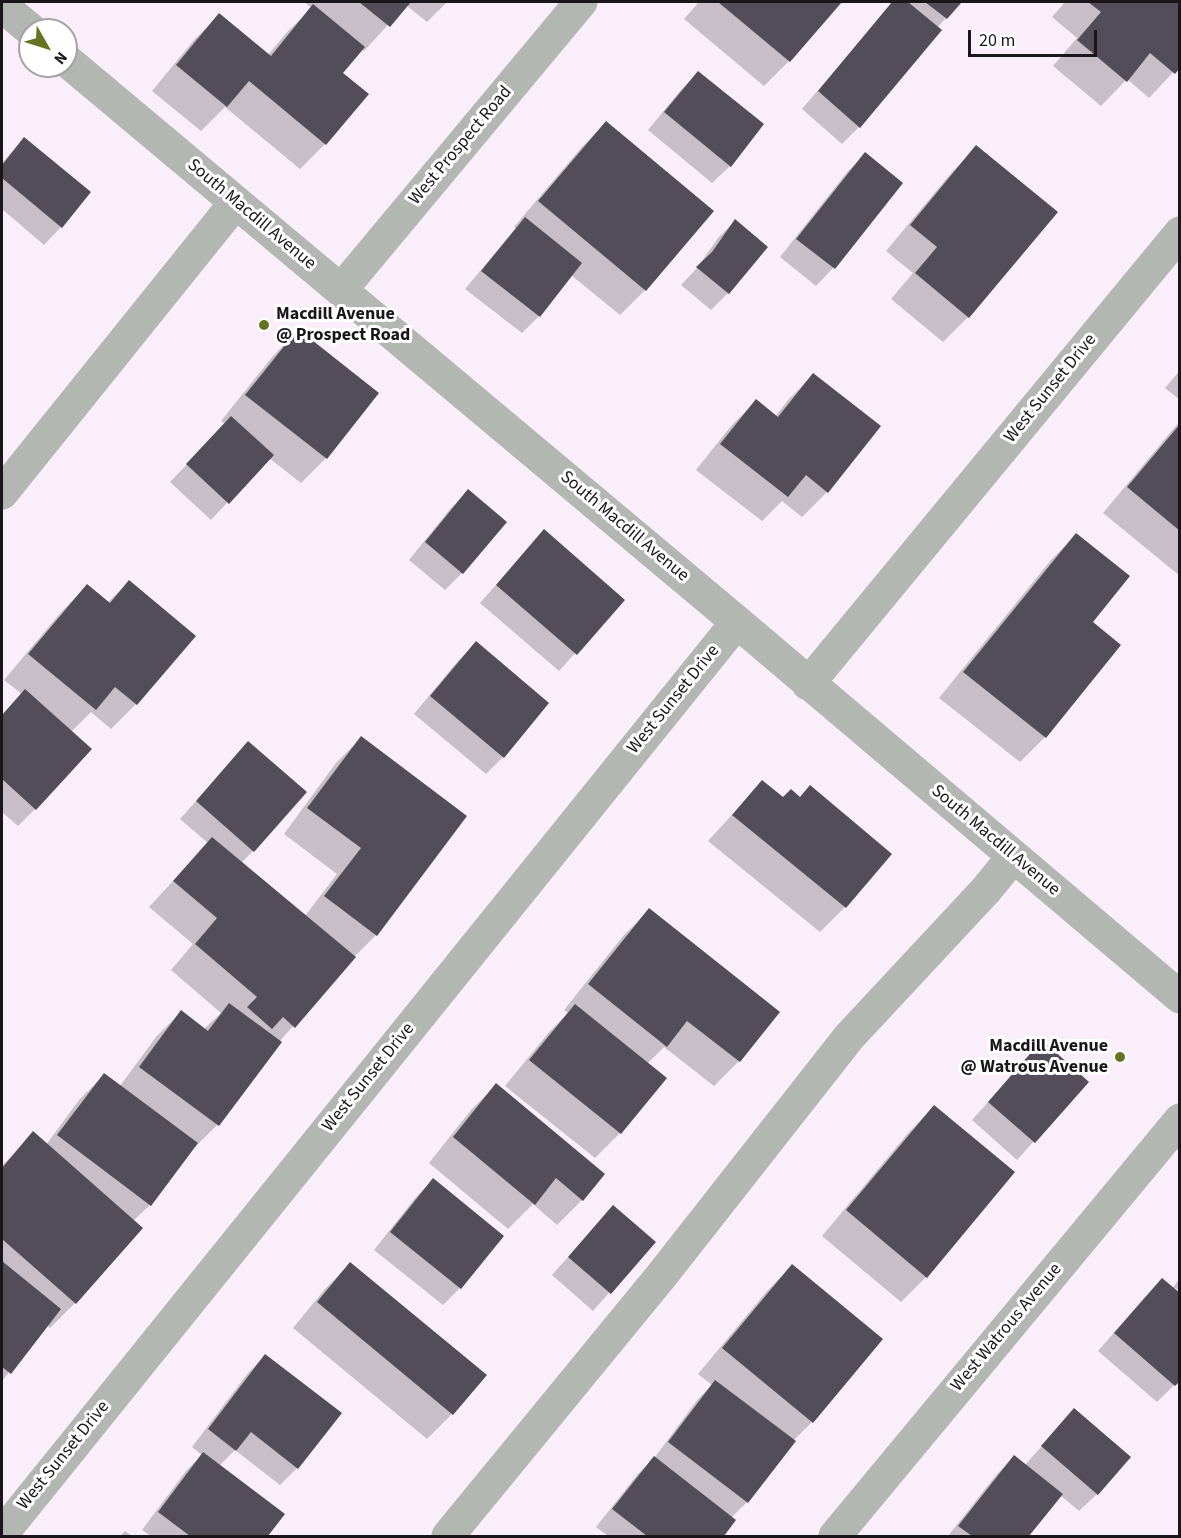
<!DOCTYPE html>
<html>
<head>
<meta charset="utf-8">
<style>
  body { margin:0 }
  #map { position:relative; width:1181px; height:1538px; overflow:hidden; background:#f9eefa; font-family:"Source Sans 3",sans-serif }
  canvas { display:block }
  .frame { position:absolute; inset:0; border:3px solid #1a161b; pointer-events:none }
  .north { position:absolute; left:18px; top:18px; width:60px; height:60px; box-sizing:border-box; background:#fff; border:2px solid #a3a2a4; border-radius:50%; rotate:129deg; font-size:16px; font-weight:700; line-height:24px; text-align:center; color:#1a161b }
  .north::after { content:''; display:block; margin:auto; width:21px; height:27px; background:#657421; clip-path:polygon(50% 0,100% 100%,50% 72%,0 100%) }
  .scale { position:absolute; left:968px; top:30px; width:129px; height:27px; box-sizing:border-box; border:3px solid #1a161b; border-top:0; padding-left:8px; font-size:18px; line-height:21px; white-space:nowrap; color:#1a161b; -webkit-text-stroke:4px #fff; paint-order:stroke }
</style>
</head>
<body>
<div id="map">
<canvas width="1181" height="1538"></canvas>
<div class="frame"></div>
<div class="north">N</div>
<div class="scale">20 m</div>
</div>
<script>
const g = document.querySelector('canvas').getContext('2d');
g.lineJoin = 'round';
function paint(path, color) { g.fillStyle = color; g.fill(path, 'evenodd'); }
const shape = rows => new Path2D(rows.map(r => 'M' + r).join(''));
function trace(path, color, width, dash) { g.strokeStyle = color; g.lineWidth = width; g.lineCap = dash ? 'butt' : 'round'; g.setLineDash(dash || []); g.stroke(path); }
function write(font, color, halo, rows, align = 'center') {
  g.font = font + ' "Source Sans 3",sans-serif'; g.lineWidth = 6; g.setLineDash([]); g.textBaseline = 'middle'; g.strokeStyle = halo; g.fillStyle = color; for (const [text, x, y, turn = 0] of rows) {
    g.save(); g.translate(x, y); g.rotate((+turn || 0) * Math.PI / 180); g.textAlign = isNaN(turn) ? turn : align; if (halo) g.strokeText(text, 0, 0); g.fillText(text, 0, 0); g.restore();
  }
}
paint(shape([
  [304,2,447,2,427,22,406,5,364,51,361,49,341,73,325,144,300,169,225,107,201,131,152,91,194,40,219,15,268,55,288,31,312,8],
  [699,2,840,2,789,61,764,86,684,19],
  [893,2,960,2,937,28,859,127,842,144,802,109],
  [1065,2,1180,2,1180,65,1149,98,1127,79,1101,106,1053,66,1077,38,1052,17],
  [698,73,730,166,712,183,648,130,681,90],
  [606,123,645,290,620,315,571,275,539,316,522,333,465,289,516,228,514,227,581,148],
  [24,139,89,192,61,227,44,245,2,209,2,163],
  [977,147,1056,213,968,317,943,342,891,299,913,273,886,251,952,172],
  [866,154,901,183,833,268,816,286,780,257,848,171],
  [735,221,728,293,711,310,681,285,697,268,718,238],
  [298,331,377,394,326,458,301,483,269,458,211,520,170,482,225,424,221,421,273,356],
  [1180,370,1180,400,1165,388],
  [813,375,827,492,802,517,782,501,762,521,696,470,731,426,756,401,775,417,788,400],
  [1180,421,1180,576,1103,513],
  [468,491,504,522,462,573,445,590,409,560,451,508],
  [544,531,623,600,559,671,480,603],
  [1076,535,1091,622,1045,737,1020,762,939,698,1051,560],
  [129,582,194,636,136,704,111,729,91,712,71,732,35,809,18,826,2,812,2,716,22,694,4,680,62,611,87,586,107,603],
  [476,643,503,757,486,774,414,714,458,661],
  [361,738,376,935,351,960,279,1042,280,1043,217,1125,192,1150,150,1205,133,1221,75,1303,50,1328,47,1325,2,1381,2,1166,33,1133,46,1145,79,1100,104,1075,120,1086,156,1037,181,1012,204,1029,221,1013,171,970,193,944,149,907,208,843,180,819,248,743,253,851,241,863,305,916,337,874,284,834,336,763],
  [762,782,845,907,820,932,708,841],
  [649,910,778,1012,739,1061,714,1086,664,1047,647,1064,620,1133,595,1158,505,1086,550,1031,568,1013,564,1010,624,935],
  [1042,1042,1087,1082,1017,1160,972,1120],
  [496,1085,582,1200,557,1225,533,1204,508,1229,429,1163,471,1110],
  [934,1107,926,1277,901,1302,822,1236,909,1132],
  [433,1180,460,1288,443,1305,374,1250,416,1197],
  [613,1207,654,1242,593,1311,552,1275],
  [350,1264,452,1414,427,1439,293,1328,325,1289],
  [792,1266,881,1340,812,1422,793,1441,747,1502,731,1518,734,1521,722,1536,608,1536,596,1527,637,1475,655,1457,698,1399,712,1385,698,1374,767,1291],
  [1180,1278,1180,1291,1175,1288,1173,1290,1180,1379,1157,1402,1098,1351,1145,1297,1172,1289],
  [265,1356,297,1468,280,1485,235,1450,219,1466,283,1514,266,1536,151,1536,142,1530,186,1471,202,1455,192,1447,248,1373],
  [1074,1410,1128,1457,1097,1494,1079,1511,1060,1495,1027,1536,948,1536,997,1474,1014,1457,1025,1465],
  [125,1531,132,1536,120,1536]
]), '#0003');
paint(shape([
  [359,2,411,2,390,27],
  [718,2,842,2,790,62],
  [892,2,908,2,942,30,860,128,818,91],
  [925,2,962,2,947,19],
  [1088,2,1180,2,1180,68,1175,74,1150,53,1127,82,1077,40,1101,12],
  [313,4,365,47,343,73,369,94,326,145,249,81,227,107,176,65,219,13,271,56],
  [698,71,764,124,731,167,664,112],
  [606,121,714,211,646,291,538,201],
  [24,137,91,192,62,228,2,178,2,165],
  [976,145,1058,212,969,318,915,273,937,247,910,225],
  [865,152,903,183,835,269,796,239],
  [525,217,582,263,540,317,481,271],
  [735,219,768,247,729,294,696,267,712,252],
  [298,329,379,393,327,459,245,395],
  [813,373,881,426,828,493,806,475,788,497,720,444,756,399,778,417],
  [231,416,274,455,229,504,186,464],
  [1180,424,1180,531,1127,487],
  [468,489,507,522,463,574,425,542],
  [544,529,625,600,577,655,496,585],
  [1076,533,1130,576,1093,622,1121,645,1046,738,963,672],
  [129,580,196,636,137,705,115,687,96,710,28,654,87,584,110,603],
  [476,641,549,703,504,758,430,696],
  [25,689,92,749,36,810,2,779,2,715],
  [361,736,467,816,377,936,324,896,361,848,307,808],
  [248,741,307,792,254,852,196,801],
  [762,780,783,797,791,789,800,797,810,785,892,854,846,908,732,815],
  [212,837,356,957,295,1028,283,1017,272,1029,247,1007,257,997,195,944,217,918,173,881],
  [649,908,780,1012,740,1062,687,1021,667,1047,588,984],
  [229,1003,282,1042,219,1126,139,1067,181,1010,208,1031],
  [575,1004,667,1078,621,1134,529,1060],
  [1042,1040,1089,1082,1035,1143,988,1102],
  [104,1073,198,1143,151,1206,57,1135],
  [496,1083,605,1174,583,1201,556,1178,535,1205,453,1137],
  [934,1105,1015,1172,927,1278,846,1210],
  [33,1131,143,1228,76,1304,2,1239,2,1168],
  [433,1178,504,1236,461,1289,390,1232],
  [613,1205,656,1242,611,1294,568,1257],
  [2,1261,61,1309,11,1374,2,1367],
  [350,1262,487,1375,453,1415,317,1302],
  [792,1264,883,1339,813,1423,722,1348],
  [1162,1278,1180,1293,1180,1381,1175,1386,1114,1333],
  [265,1354,342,1413,298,1469,251,1432,236,1451,208,1429],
  [715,1380,796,1441,748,1503,668,1442],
  [1074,1408,1131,1457,1098,1495,1041,1446],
  [203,1452,285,1514,268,1536,190,1536,158,1512],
  [1014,1455,1063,1494,1029,1536,972,1536,958,1526],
  [654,1456,736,1520,724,1536,647,1536,612,1509]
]), '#524d59');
trace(shape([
  [2,6,31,30],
  [66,60,737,622,1180,997],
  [341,290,581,2],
  [2,493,236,202],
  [808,684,1180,233],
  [2,1534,737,622],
  [448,1536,662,1275,849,1037,986,890,1013,857],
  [835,1536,1180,1120]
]), '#b2b7b2', 33);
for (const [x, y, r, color] of [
  [264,325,6,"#657421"],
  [1120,1057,6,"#657421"]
]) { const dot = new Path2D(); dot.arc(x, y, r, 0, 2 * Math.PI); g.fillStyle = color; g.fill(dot); trace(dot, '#fff', 2); }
write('18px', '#1a161b', '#fff', [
  ["West Prospect Road",461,146,-50],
  ["South Macdill Avenue",251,215,40],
  ["West Sunset Drive",1051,389,-51],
  ["South Macdill Avenue",624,527,40],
  ["West Sunset Drive",674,700,-51],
  ["South Macdill Avenue",995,841,40],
  ["West Sunset Drive",369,1078,-51],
  ["West Watrous Avenue",1007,1328,-50],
  ["West Sunset Drive",64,1456,-51]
]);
write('bold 18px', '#1a161b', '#fff', [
  ["Macdill Avenue",276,315],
  ["@ Prospect Road",276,336],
  ["Macdill Avenue",1108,1047,"right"],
  ["@ Watrous Avenue",1108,1068,"right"]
], 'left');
</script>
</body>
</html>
